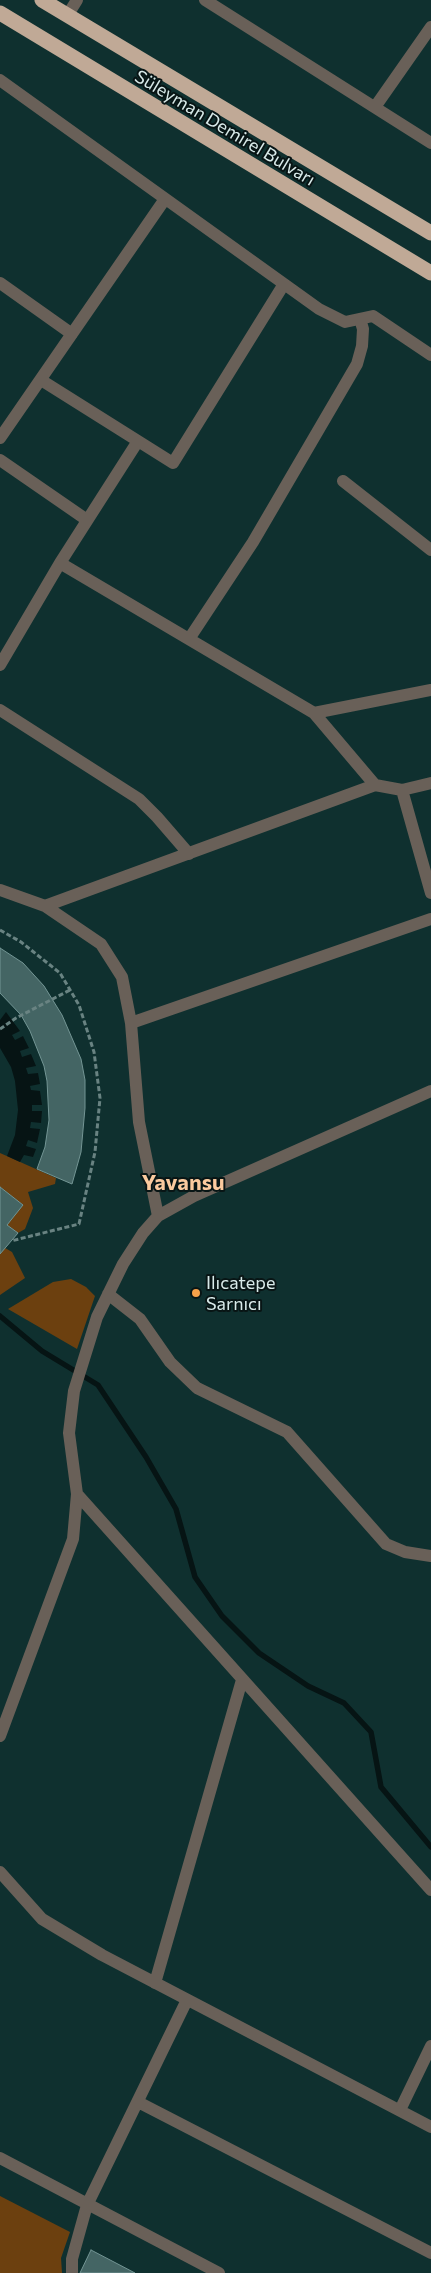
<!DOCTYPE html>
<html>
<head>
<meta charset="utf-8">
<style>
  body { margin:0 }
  canvas { display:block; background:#0f302f }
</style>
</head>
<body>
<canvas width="431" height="2273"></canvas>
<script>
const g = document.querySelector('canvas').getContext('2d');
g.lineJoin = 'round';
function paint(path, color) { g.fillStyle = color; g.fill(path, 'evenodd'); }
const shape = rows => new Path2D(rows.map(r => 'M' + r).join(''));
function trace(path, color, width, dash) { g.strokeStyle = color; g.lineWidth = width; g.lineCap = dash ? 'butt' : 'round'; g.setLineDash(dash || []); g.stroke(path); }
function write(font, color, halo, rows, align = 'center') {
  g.font = font + ' Commissioner,sans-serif'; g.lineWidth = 4; g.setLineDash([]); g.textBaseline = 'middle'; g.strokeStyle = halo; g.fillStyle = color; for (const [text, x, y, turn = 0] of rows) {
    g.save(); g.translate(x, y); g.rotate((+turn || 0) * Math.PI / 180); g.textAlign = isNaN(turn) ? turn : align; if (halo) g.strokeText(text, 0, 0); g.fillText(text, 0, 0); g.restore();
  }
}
paint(shape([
  [0,1153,56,1178,55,1184,28,1192,33,1208,25,1229,18,1233,7,1225,23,1205,0,1187],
  [0,1245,12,1252,25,1278,0,1295],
  [71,1279,86,1287,95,1296,77,1349,8,1309,53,1282],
  [0,2196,70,2232,61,2258,62,2273,0,2273]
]), '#6c400f');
paint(shape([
  [6,1012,20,1031,12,1035,15,1040,23,1036,29,1048,20,1051,22,1057,31,1054,36,1066,26,1068,28,1074,38,1073,40,1084,30,1086,31,1090,40,1091,42,1105,32,1105,32,1111,42,1111,41,1123,31,1122,30,1128,40,1129,37,1143,28,1140,26,1146,36,1149,33,1157,24,1155,20,1162,7,1156,15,1135,18,1110,15,1081,11,1067,0,1048,0,1020]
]), '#061414');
trace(shape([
  [0,1316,42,1351,98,1385,146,1457,176,1509,195,1577,222,1616,259,1653,308,1686,344,1703,371,1732,381,1787,431,1847]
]), '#061414', 5.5);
const building = shape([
  [0,948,23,963,44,986,62,1015,81,1059,85,1080,85,1108,81,1152,72,1184,37,1169,45,1147,49,1120,47,1081,44,1066,30,1031,21,1015,0,993,0,948],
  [0,1187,23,1205,7,1225,18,1233,0,1254,0,1187],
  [91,2250,135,2273,80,2273,91,2250]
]);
paint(building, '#446564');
trace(building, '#739594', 1);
trace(shape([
  [0,930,21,942,60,973,79,1005,94,1052,100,1098,95,1152,79,1224,11,1241],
  [0,1029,16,1018,70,990]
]), '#698382', 3, [5, 2.5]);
trace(shape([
  [205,0,431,143],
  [67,16,77,0],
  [0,80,319,309,345,322,373,316,431,355],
  [375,107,431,27],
  [0,283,72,334],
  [41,380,173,463,284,284],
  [0,438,165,199],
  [0,460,87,520],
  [343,481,431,550],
  [60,563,314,713,375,785,402,790,431,893],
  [189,639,253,542,357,364,362,346,363,329,360,319],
  [0,665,60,563,138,441],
  [0,710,139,799,157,817,189,854],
  [314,713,431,690],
  [402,790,431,783],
  [0,890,45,906,101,944,122,977,131,1023,139,1122,158,1216],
  [45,906,375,785],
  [131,1023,431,919],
  [108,1294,140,1319,170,1362,197,1388,287,1432,386,1544,405,1552,431,1556],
  [77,1494,431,1890],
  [0,1736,73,1539,77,1494,69,1433,74,1391,97,1317,123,1264,143,1233,158,1216,194,1196,431,1091],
  [0,1872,42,1919,102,1955,431,2127],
  [155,1983,242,1680],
  [138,2102,431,2253],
  [400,2110,431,2046],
  [0,2158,219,2273],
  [72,2273,72,2259,87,2205,187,2000]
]), '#696058', 12);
trace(shape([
  [42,0,431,233],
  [0,13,431,273]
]), '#c0a996', 15);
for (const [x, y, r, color] of [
  [196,1293,5,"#f7a149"]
]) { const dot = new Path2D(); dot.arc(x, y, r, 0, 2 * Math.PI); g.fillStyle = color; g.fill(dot); trace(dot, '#081515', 2); }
write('18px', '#d8eae9', '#081515', [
  ["Süleyman Demirel Bulvarı",225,128,31]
]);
write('18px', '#d8eae9', '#081515', [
  ["Ilıcatepe",206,1283],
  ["Sarnıcı",206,1304]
], 'left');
write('bold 22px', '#fbca9e', '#081515', [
  ["Yavansu",183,1183]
]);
</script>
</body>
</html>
